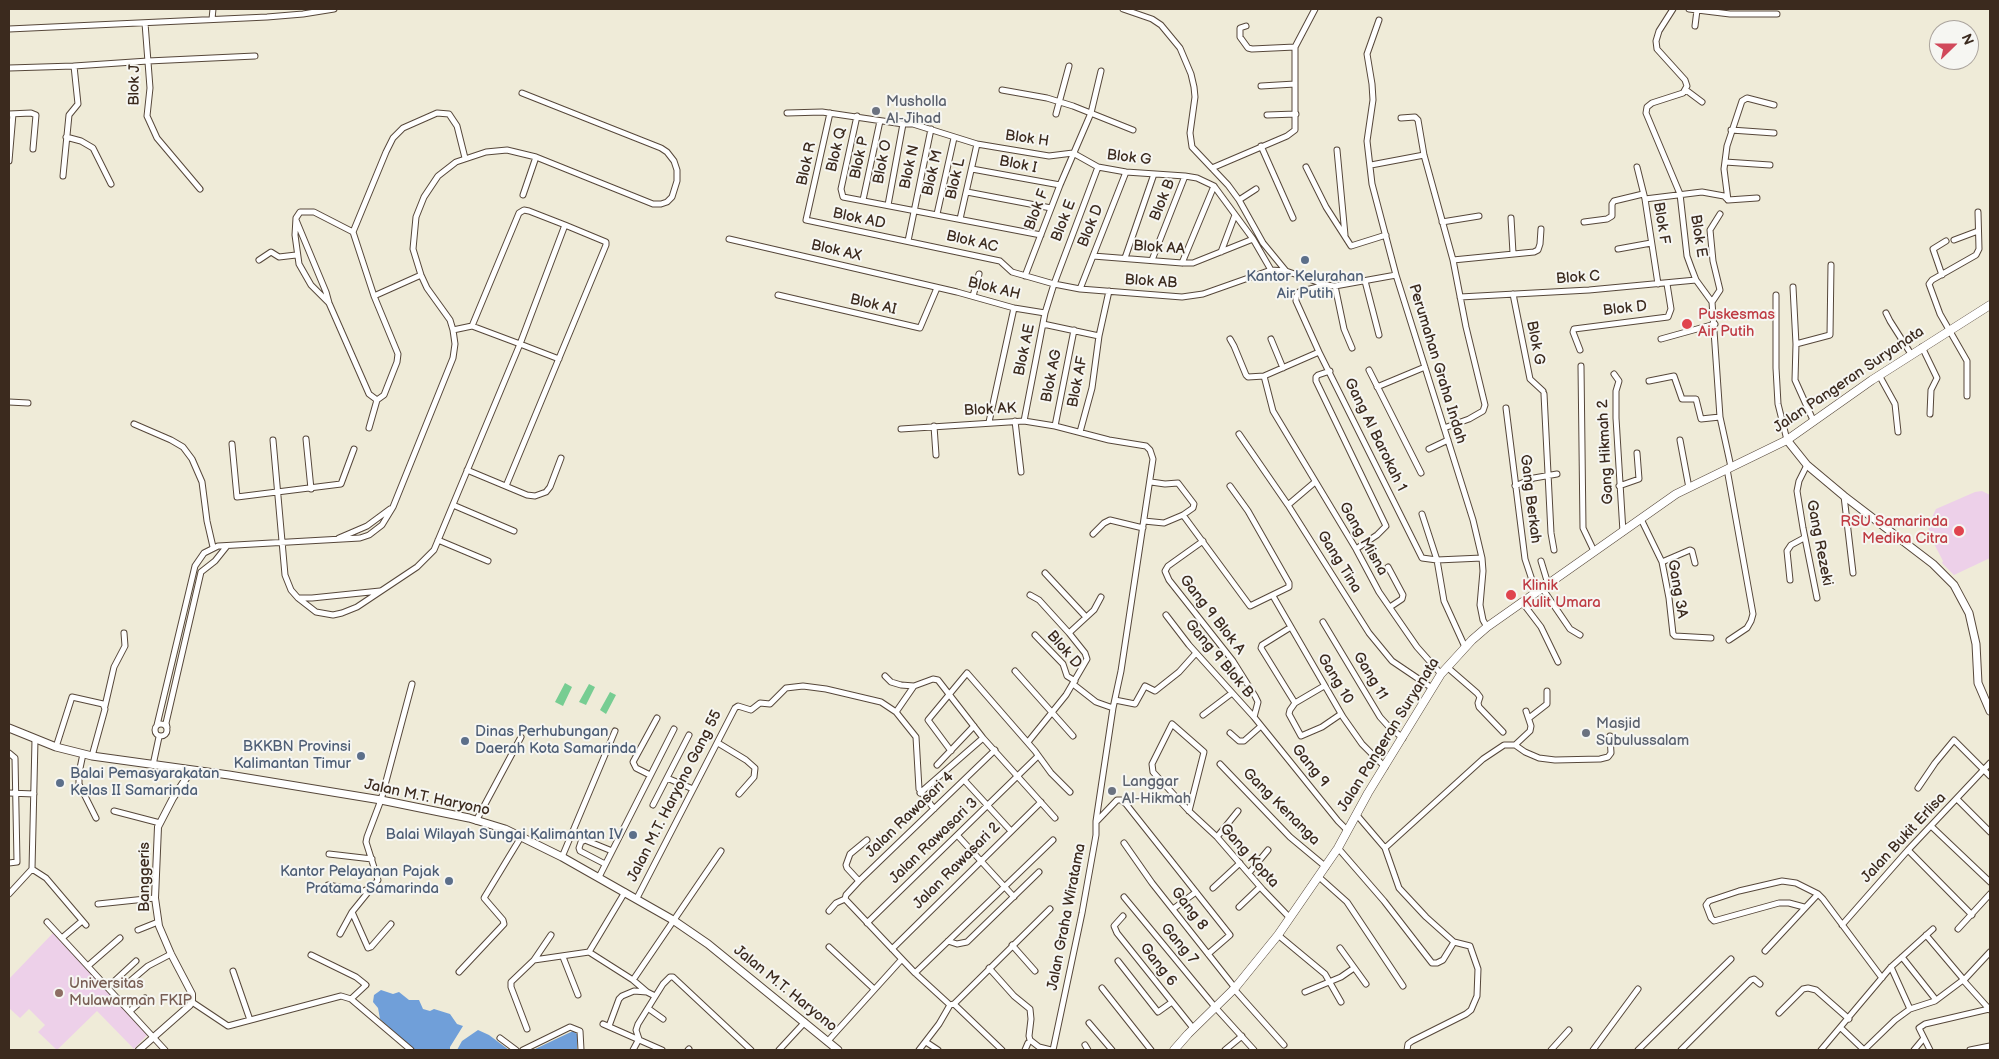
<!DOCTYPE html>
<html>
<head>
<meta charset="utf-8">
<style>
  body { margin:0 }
  #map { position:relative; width:1999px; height:1059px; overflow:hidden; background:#efebd8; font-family:"Balsamiq Sans",sans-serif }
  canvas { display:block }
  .frame { position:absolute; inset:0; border:10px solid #3b2a1e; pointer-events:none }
  .north { position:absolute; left:1929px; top:20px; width:50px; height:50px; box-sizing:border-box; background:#f6f6f2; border:1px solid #aba49d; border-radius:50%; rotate:68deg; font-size:14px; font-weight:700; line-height:20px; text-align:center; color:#3b2a1e }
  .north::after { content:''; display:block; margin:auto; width:18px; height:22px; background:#d1495b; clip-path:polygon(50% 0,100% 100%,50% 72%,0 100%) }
</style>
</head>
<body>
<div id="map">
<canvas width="1999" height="1059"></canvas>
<div class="frame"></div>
<div class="north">N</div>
</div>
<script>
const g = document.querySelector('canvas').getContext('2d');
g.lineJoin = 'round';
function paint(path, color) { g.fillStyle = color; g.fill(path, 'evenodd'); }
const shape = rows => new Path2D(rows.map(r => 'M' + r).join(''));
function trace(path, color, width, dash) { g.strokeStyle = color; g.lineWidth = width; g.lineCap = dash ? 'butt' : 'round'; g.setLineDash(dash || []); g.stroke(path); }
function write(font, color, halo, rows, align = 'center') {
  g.font = font + ' "Balsamiq Sans",sans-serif'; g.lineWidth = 4; g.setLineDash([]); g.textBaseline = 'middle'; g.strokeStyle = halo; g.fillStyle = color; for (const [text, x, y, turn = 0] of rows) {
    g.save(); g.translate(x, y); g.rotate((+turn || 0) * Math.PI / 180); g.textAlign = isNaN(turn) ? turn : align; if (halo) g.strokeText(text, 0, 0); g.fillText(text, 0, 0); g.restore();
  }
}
paint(shape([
  [1982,491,1990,495,1990,558,1954,575,1942,563,1943,561,1930,536,1928,526,1936,509,1975,492],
  [53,933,148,1034,134,1049,97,1011,57,1050,38,1032,45,1025,29,1009,20,1018,9,1008,9,979]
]), '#edd0e9');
paint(shape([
  [565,683,572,687,563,706,555,702],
  [589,684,595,687,586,705,579,702],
  [610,692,616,695,606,714,600,710]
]), '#77cd92');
paint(shape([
  [381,990,393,994,399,992,409,1000,419,1000,423,1009,430,1011,434,1009,450,1014,457,1024,463,1026,450,1047,450,1050,414,1050,412,1048,380,1019,378,1008,373,1002,374,995],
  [478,1030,489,1035,509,1050,457,1050,462,1041],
  [573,1031,577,1034,577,1050,533,1050]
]), '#709fd9');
const minor = shape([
  [1123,9,1152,19,1161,25,1180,48,1191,74,1194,87,1195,97,1190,133,1192,147,1228,185,1239,200,1263,243,1286,271],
  [1673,9,1659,31,1656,41,1657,49,1685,80,1687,86,1683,93,1652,103,1647,107,1646,113,1680,194,1687,256,1691,267,1696,280,1712,302,1720,417,1731,467],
  [1689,9,1730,14,1777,14],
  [212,19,213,9],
  [1379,20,1367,54,1372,84,1373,100,1367,141,1372,184,1396,275],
  [145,23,150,88,147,116,157,138,200,189],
  [1695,26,1697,10],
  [9,29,267,17,303,14,334,9],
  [1295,47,1315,9],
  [74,66,148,61,255,56],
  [9,68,74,66,78,104,69,115,63,176],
  [1261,86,1295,84],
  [1002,90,1047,98,1073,106,1133,130],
  [1686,90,1702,102],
  [787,113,822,112,903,124,913,124,977,144,1049,156,1073,153],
  [830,113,806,220,1000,261,1012,272,1054,284,1080,289,1182,297,1203,294,1271,270],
  [9,114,31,113,36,115,33,149],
  [1056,114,1069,66],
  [1267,115,1296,114],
  [857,116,841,189,843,197,1041,235],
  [1401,118,1415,117,1418,120,1424,155,1453,260,1466,327,1485,405,1483,411,1469,419,1444,428],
  [1731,130,1774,133],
  [66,137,81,141,93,148,111,184],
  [1261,146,1293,218],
  [1337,150,1345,235],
  [1073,153,1098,167,1126,172,1185,176,1197,178,1214,186,1253,239,1271,270,1286,271,1326,285,1335,286,1396,275,1473,520,1482,558,1483,571,1480,605,1483,620,1487,627],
  [9,161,13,114],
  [1725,162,1770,165],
  [1371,165,1424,155],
  [1306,167,1326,207,1351,246,1386,235],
  [1637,167,1645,199,1658,284],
  [1212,168,1287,136,1295,130,1295,47,1252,49,1248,48,1240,37,1240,28,1246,26],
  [972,169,1060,185],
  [967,192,1051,208],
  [523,195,536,157],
  [1645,199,1702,192,1724,196,1727,199],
  [863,200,880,121],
  [1239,200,1256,189],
  [1728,200,1724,169,1727,146,1742,101,1747,98,1774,105],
  [1728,200,1757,198],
  [888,205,903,124],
  [937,214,954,138],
  [1511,218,1513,253],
  [960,219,977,144],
  [296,220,326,292,329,303,369,394,377,400],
  [1442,222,1479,216],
  [1584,222,1607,219,1612,216,1612,204,1614,201,1643,194],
  [353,232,386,152,393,138,403,128,437,113,449,114,457,126,465,158],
  [729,239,957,292,1014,308,1045,313],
  [1954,240,1978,231],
  [908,241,931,129],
  [1618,249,1651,243],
  [1221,252,1235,215],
  [1093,256,1182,263,1193,263,1253,239],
  [1125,258,1154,174],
  [259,260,271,252,279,257,296,255],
  [1152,260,1185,176],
  [1453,260,1534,252,1538,250,1540,244,1541,229],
  [1182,263,1214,186],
  [1942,275,1933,249,1946,241],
  [1025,276,1060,185,1091,113,1101,71],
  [1365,281,1379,335],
  [1325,285,1299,292,1296,297,1296,301,1319,352,1422,558,1437,560,1482,558],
  [1335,286,1344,329,1352,348],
  [1793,287,1796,344,1795,380,1813,420],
  [1080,289,1126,172],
  [1513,294,1530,379,1543,391],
  [778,295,920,328,937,288],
  [1776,295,1776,368,1778,404,1787,440],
  [374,296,421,275],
  [973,296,979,274],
  [1460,297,1589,290,1696,280],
  [1712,302,1720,290,1713,261,1710,230,1720,214],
  [329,303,311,285,299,264,295,235,296,218,300,212,314,212,353,232,374,296,398,354,397,362,384,395,377,400],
  [1886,313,1890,321,1911,354],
  [1043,324,1099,336],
  [472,326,519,213,524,210,529,211,565,225],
  [453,330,472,326,520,344,565,225,606,242,606,245,506,486],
  [1230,339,1234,346,1246,375,1248,377,1264,376],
  [1271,339,1283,368],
  [1661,339,1715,324],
  [1796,344,1830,335,1831,265],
  [1922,347,1937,378,1931,390,1930,414],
  [1580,350,1573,332,1574,329,1668,317,1671,309,1667,284],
  [1319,352,1264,376,1273,411,1356,549,1379,592,1417,647,1441,674],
  [1581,366,1583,528,1594,551],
  [1369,370,1421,473],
  [1330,371,1318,375,1316,377,1316,381,1386,526,1377,535,1356,549],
  [1614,374,1619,381,1616,391,1616,418,1623,532],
  [1879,375,1895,404,1898,432],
  [1649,381,1674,376,1682,399,1696,399,1701,419,1720,417],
  [1377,387,1425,367],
  [1544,394,1551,533,1554,550],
  [1967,396,1967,361,1940,314,1929,284,1932,280,1976,255,1979,249,1978,212],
  [9,402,28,403],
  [1506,408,1525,559,1536,592],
  [1015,421,1021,472],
  [1024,421,1045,313,1054,284,1098,167],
  [989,422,1014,308],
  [134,424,171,440,183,447,192,459,202,482,207,521,213,547],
  [934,426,936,455],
  [1055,426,1074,330],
  [369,428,377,400],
  [901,429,1024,421,1055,426,1109,440,1146,446,1150,450,1153,459,1121,671,1113,708,1096,821,1096,835,1082,913,1053,1050],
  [1080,432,1092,388,1099,336,1109,291],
  [1239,434,1288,505,1369,633,1392,661,1432,688],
  [306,439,311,489],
  [273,440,285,575,291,590,298,598,316,612,333,615,342,613,357,607,417,567,434,550,520,344,559,359],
  [1680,440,1689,488],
  [232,444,237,497,341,484,354,449],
  [1429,449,1448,440],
  [1807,465,1799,481,1797,491,1803,528,1817,598],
  [1727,469,1753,614,1751,621,1747,628,1729,640],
  [467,470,527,495,535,496,546,492,550,487,561,458],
  [1515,486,1534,478,1557,474],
  [1619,486,1639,479,1637,453],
  [1844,496,1853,573],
  [453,505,514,531],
  [1288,505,1315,482],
  [1422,514,1437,560,1444,601,1465,647],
  [1183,515,1250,606,1289,587,1289,583,1248,511,1230,486],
  [1641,519,1662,562,1669,598,1673,634,1675,636,1711,638],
  [1144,521,1164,523,1183,515,1193,508,1194,504,1178,483,1165,484,1151,482],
  [1093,534,1104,523,1110,520,1143,528],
  [339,538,367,526,390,509],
  [438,540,488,561],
  [1203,541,1168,566,1165,571,1169,580,1233,661,1255,696,1258,702,1254,717],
  [1541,561,1548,584],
  [1662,562,1690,550,1692,551,1695,563],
  [1388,567,1403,595,1402,599,1390,607],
  [1045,573,1086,617],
  [1790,580,1787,551,1791,545,1804,538],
  [1542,588,1570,629,1580,635],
  [1273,596,1343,717,1362,744,1385,767],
  [299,598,312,598,380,591],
  [1522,602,1541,627,1558,662],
  [1166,615,1189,645,1254,717,1338,821,1347,830],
  [1323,622,1380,717,1390,728,1403,738],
  [1291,627,1262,645,1261,648,1295,703,1324,686],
  [1069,633,1094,610,1101,597],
  [1035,635,1063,664,1067,676,1075,681],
  [1447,667,1477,693,1480,697,1478,703,1479,707,1503,732],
  [1015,671,1073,736],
  [885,676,891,682,901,685,914,686],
  [1073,684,1096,702,1113,708],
  [1115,700,1135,704,1145,686,1155,691,1179,672,1196,653],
  [1295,703,1290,710,1289,714,1301,736,1322,727,1341,714],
  [105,706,114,667,125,646,124,633],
  [896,712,914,686,933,679,938,680,983,738,1055,818],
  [1203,715,1232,693],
  [1529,718,1547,704,1547,691],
  '155 730a6 6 0 1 1 12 0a6 6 0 1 1-12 0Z',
  [157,725,195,566,204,553,218,546,360,538,369,535,382,525,393,507,453,358,455,344,453,330,450,320,427,288,421,275,413,249,416,217,424,197,438,176,456,162,486,152,507,150,536,157,653,204,661,204,667,202,672,197,677,181,677,170,674,161,667,152,661,148,522,93],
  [167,727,166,723,201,572,215,561,227,546],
  [1230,733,1239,741,1244,741,1261,726],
  [1028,742,1066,695,1087,659,1085,653,1069,633,1039,600,1030,595],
  [718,743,746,760,755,768,754,777,739,794],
  [1515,745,1530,731,1531,726,1526,711],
  [56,747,72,697,103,704,105,709,92,756],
  [951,751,928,720,967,673,1035,751,1051,773,1070,792],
  [9,753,15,758,17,862,9,863],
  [83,754,79,773,79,784,96,818],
  [1220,764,1290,837,1326,867],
  [153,765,159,737],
  [937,765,974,726],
  [650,775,636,768,633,762,657,718],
  [667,778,693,789],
  [965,781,1011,831],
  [1918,788,1935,763,1954,740,1990,776],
  [9,793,34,794],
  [920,793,983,738],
  [1957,799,1990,832],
  [653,805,689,735],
  [114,811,160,823],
  [1189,811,1204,752,1172,724,1152,764,1153,772,1189,811,1217,837,1263,890,1290,918],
  [1356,814,1385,848,1399,888,1426,917,1454,942,1470,946,1478,969,1477,996,1471,1010,1466,1014,1412,1041,1408,1044,1407,1050],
  [476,821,521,737],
  [1097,821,1117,800,1121,800,1126,804,1230,935,1208,954],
  [1931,826,1990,882],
  [958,836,1014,897],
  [1217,837,1238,811],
  [1124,843,1152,883,1235,988],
  [1338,848,1384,901,1432,963,1437,963,1443,960,1454,942],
  [1385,848,1483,759,1504,745,1515,745,1525,752,1539,758,1555,760,1600,759,1608,757,1611,753,1610,736],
  [1908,850,1972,915],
  [329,854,372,859],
  [562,857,615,731],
  [605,864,580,851,579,848,581,842,585,840,612,851],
  [32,869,46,878,86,925],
  [1249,873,1268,850],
  [599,877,674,729],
  [1319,877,1347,902,1403,986],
  [859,881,847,868,846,865,850,854,867,840],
  [328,885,360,891,364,891,372,887],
  [1213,888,1240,863],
  [9,894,32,869,35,740],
  [1124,897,1215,1007,1254,1050],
  [637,898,735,708,738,706,751,710,760,703,770,704,786,688,803,686,826,689,881,702,896,712,916,737,919,789,934,809],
  [845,899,846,895,859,881,995,750],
  [845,899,915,973,950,1005],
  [98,904,155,898],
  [1239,907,1260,887],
  [1804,907,1789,903,1779,903,1714,921,1711,918,1706,905,1709,901,1739,891,1782,881,1796,883,1818,894,1823,899,1882,978],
  [1173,909,1196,892],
  [829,911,836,903,845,899],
  [1123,916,1114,926,1117,933,1193,1028],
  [47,922,165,1050],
  [867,923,1038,756],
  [391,924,371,947,368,948,352,912,378,880,366,842,367,837,381,800,412,684],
  [1842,925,1908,850,1990,763],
  [1958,929,1990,894],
  [138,930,158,922],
  [340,934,352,912],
  [1278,935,1325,974,1341,1002],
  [1926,935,1964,980,1990,952],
  [62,938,82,921],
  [948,941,957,944,967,942,1039,872],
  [1012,945,1035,971],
  [829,947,873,988],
  [1340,948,1366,984],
  [892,949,1041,802],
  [1765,951,1818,894],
  [589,952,633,980,721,851],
  [311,955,356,977,366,985,351,999],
  [563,957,578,995],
  [1902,957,1936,1000],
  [534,960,551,935],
  [1118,961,1158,1012,1172,1002],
  [89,965,120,938],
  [1891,967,1910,1009],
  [989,968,1014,996,1030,1009,1031,1019,1029,1036,1030,1040,1039,1047,1051,1050],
  [233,971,250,1020],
  [459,972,504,924,503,920,484,898,521,837],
  [915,973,1053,840],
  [120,977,125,983,128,983,148,966,171,954],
  [633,980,647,992,655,996],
  [108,987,136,961],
  [1102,988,1151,1050],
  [1234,989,1284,1045],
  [1305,992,1341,977,1354,968],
  [192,1002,228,1026,341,996,351,999,411,1050],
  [954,1004,1002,1050],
  [649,1009,663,1019],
  [130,1011,145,998],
  [1779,1013,1803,989,1808,988,1816,990,1849,1019],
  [1089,1023,1112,1050],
  [603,1024,662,1050],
  [609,1026,619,999,622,996,634,991,647,992],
  [1841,1028,1864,1050],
  [527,1029,511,987,511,982,534,960,589,952,625,892],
  [500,1038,516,1050],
  [1924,1038,1930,1050],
  [827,1042,902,959],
  [926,1042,938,1050],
  [1085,1045,1088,1050],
  [523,1050,570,1027,580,1031,581,1050],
  [633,1050,639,1039,636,1030,638,1024,663,984,670,977,673,977,751,1050],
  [688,1050,689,1049],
  [779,1050,805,1022],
  [919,1050,939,1024,950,1005,954,1004,1050,909],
  [1025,1050,1028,1043],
  [1225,1050,1242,1036],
  [1551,1050,1569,1030],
  [1593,1050,1638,989],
  [1638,1050,1731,959],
  [1681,1050,1751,980,1754,979,1760,984],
  [1821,1050,1891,967,1933,929],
  [1864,1050,1895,1020,1910,1009,1935,1001,1963,980,1990,1010],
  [1914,1050,1924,1038,1919,1028,1925,1024,1989,1009],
  [1970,1050,1990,1046]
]);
const tertiary = shape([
  [139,1050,190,1005,192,1000,192,994,171,954,159,926,155,898,158,827,173,798,191,771]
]);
const secondary = shape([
  [1787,440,1807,465,1844,496,1933,564,1954,585,1969,613,1976,644,1978,683,1990,711],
  [9,728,56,747,92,756,229,775,381,800,469,818,505,829,562,857,673,920,708,944,838,1050]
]);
const primary = shape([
  [1174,1050,1188,1034,1235,988,1278,935,1338,848,1368,793,1441,674,1472,640,1487,627,1676,494,1787,440,1872,380,1990,305]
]);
trace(minor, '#56473a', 7);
trace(tertiary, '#56473a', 8);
trace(secondary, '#56473a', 9);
trace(primary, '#56473a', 9);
trace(minor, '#fff', 5);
trace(tertiary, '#fff', 6);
trace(secondary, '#fff', 7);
trace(primary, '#fff', 8);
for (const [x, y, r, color] of [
  [876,111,5,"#6b7280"],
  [1305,260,5,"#5c6f8a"],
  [1687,324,6,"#e0444e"],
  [1959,531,6,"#e0444e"],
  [1511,595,6,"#e0444e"],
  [1586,733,5,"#6b7280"],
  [465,741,5,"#5c6f8a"],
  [361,756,5,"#5c6f8a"],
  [60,783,5,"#5c6f8a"],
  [1112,791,5,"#6b7280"],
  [633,835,5,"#5c6f8a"],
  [449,881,5,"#5c6f8a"],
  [59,993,5,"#8d6e63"]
]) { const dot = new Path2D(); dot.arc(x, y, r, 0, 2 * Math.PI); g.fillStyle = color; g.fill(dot); trace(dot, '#f6f6f2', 2); }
write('15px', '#3b2a1e', '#f6f6f2', [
  ["Blok J",135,85,-89],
  ["Blok H",1027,139,8],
  ["Blok Q",837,150,-77],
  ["Blok P",860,158,-78],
  ["Blok G",1129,158,7],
  ["Blok O",883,162,-79],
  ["Blok R",807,164,-78],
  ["Blok I",1018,165,11],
  ["Blok N",910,167,-78],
  ["Blok M",933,173,-77],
  ["Blok L",956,179,-77],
  ["Blok B",1163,200,-68],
  ["Blok F",1037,210,-69],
  ["Blok AD",859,219,12],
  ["Blok E",1064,221,-69],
  ["Blok F",1661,223,81],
  ["Blok D",1091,226,-68],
  ["Blok E",1698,236,81],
  ["Blok AC",972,242,13],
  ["Blok AA",1159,248,4],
  ["Blok AX",836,251,13],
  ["Blok C",1578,278,-4],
  ["Blok AB",1151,282,4],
  ["Blok AH",994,289,14],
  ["Blok AI",873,305,13],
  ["Blok D",1625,309,-6],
  ["Blok G",1535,343,79],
  ["Blok AE",1025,350,-78],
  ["Perumahan Graha Indah",1437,364,73],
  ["Blok AG",1052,376,-79],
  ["Jalan Pangeran Suryanata",1849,380,-34],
  ["Blok AF",1078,382,-79],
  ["Blok AK",990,410,-3],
  ["Gang Al Barokah 1",1375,435,64],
  ["Gang Hikmah 2",1606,452,-93],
  ["Gang Berkah",1530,499,83],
  ["Gang Misna",1363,539,60],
  ["Gang Rezeki",1819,543,79],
  ["Gang Tina",1339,562,58],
  ["Gang 3A",1677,589,80],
  ["Gang 9 Blok A",1212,615,52],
  ["Blok D",1064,650,49],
  ["Gang 9 Blok B",1219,659,50],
  ["Gang 11",1370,676,59],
  ["Gang 10",1335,679,59],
  ["Jalan Pangeran Suryanata",1389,735,-58],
  ["Gang 9",1310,766,51],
  ["Jalan M.T. Haryono Gang 55",675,796,-63],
  ["Jalan M.T. Haryono",427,798,12],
  ["Gang Kenanga",1281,807,45],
  ["Jalan Rawasari 4",910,815,-44],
  ["Jalan Bukit Erlisa",1904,838,-47],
  ["Jalan Rawasari 3",934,841,-44],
  ["Gang Kopta",1249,856,48],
  ["Jalan Rawasari 2",957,866,-45],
  ["Banggeris",145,877,-90],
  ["Gang 8",1189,909,53],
  ["Jalan Graha Wiratama",1067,917,-79],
  ["Gang 7",1179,944,50],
  ["Gang 6",1158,965,52],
  ["Jalan M.T. Haryono",785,989,39]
]);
write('15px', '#5b616d', '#f6f6f2', [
  ["Musholla",886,102],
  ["Al-Jihad",886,119],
  ["Masjid",1596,724],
  ["Subulussalam",1596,741],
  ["Langgar",1122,782],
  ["Al-Hikmah",1122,799]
], 'left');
write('15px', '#4e5e75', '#f6f6f2', [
  ["Kantor Kelurahan",1305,277,"center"],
  ["Air Putih",1305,294,"center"],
  ["Dinas Perhubungan",475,732,"left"],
  ["Daerah Kota Samarinda",475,749,"left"],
  ["BKKBN Provinsi",351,747],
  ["Kalimantan Timur",351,764],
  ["Balai Pemasyarakatan",70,774,"left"],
  ["Kelas II Samarinda",70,791,"left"],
  ["Balai Wilayah Sungai Kalimantan IV",623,835],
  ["Kantor Pelayanan Pajak",439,872],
  ["Pratama Samarinda",439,889]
], 'right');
write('15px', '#be3a42', '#f6f6f2', [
  ["Puskesmas",1698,315],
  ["Air Putih",1698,332],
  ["RSU Samarinda",1948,522,"right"],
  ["Medika Citra",1948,539,"right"],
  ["Klinik",1522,586],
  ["Kulit Umara",1522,603]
], 'left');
write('15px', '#785e54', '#f6f6f2', [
  ["Universitas",69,984],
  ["Mulawarman FKIP",69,1001]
], 'left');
</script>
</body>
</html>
